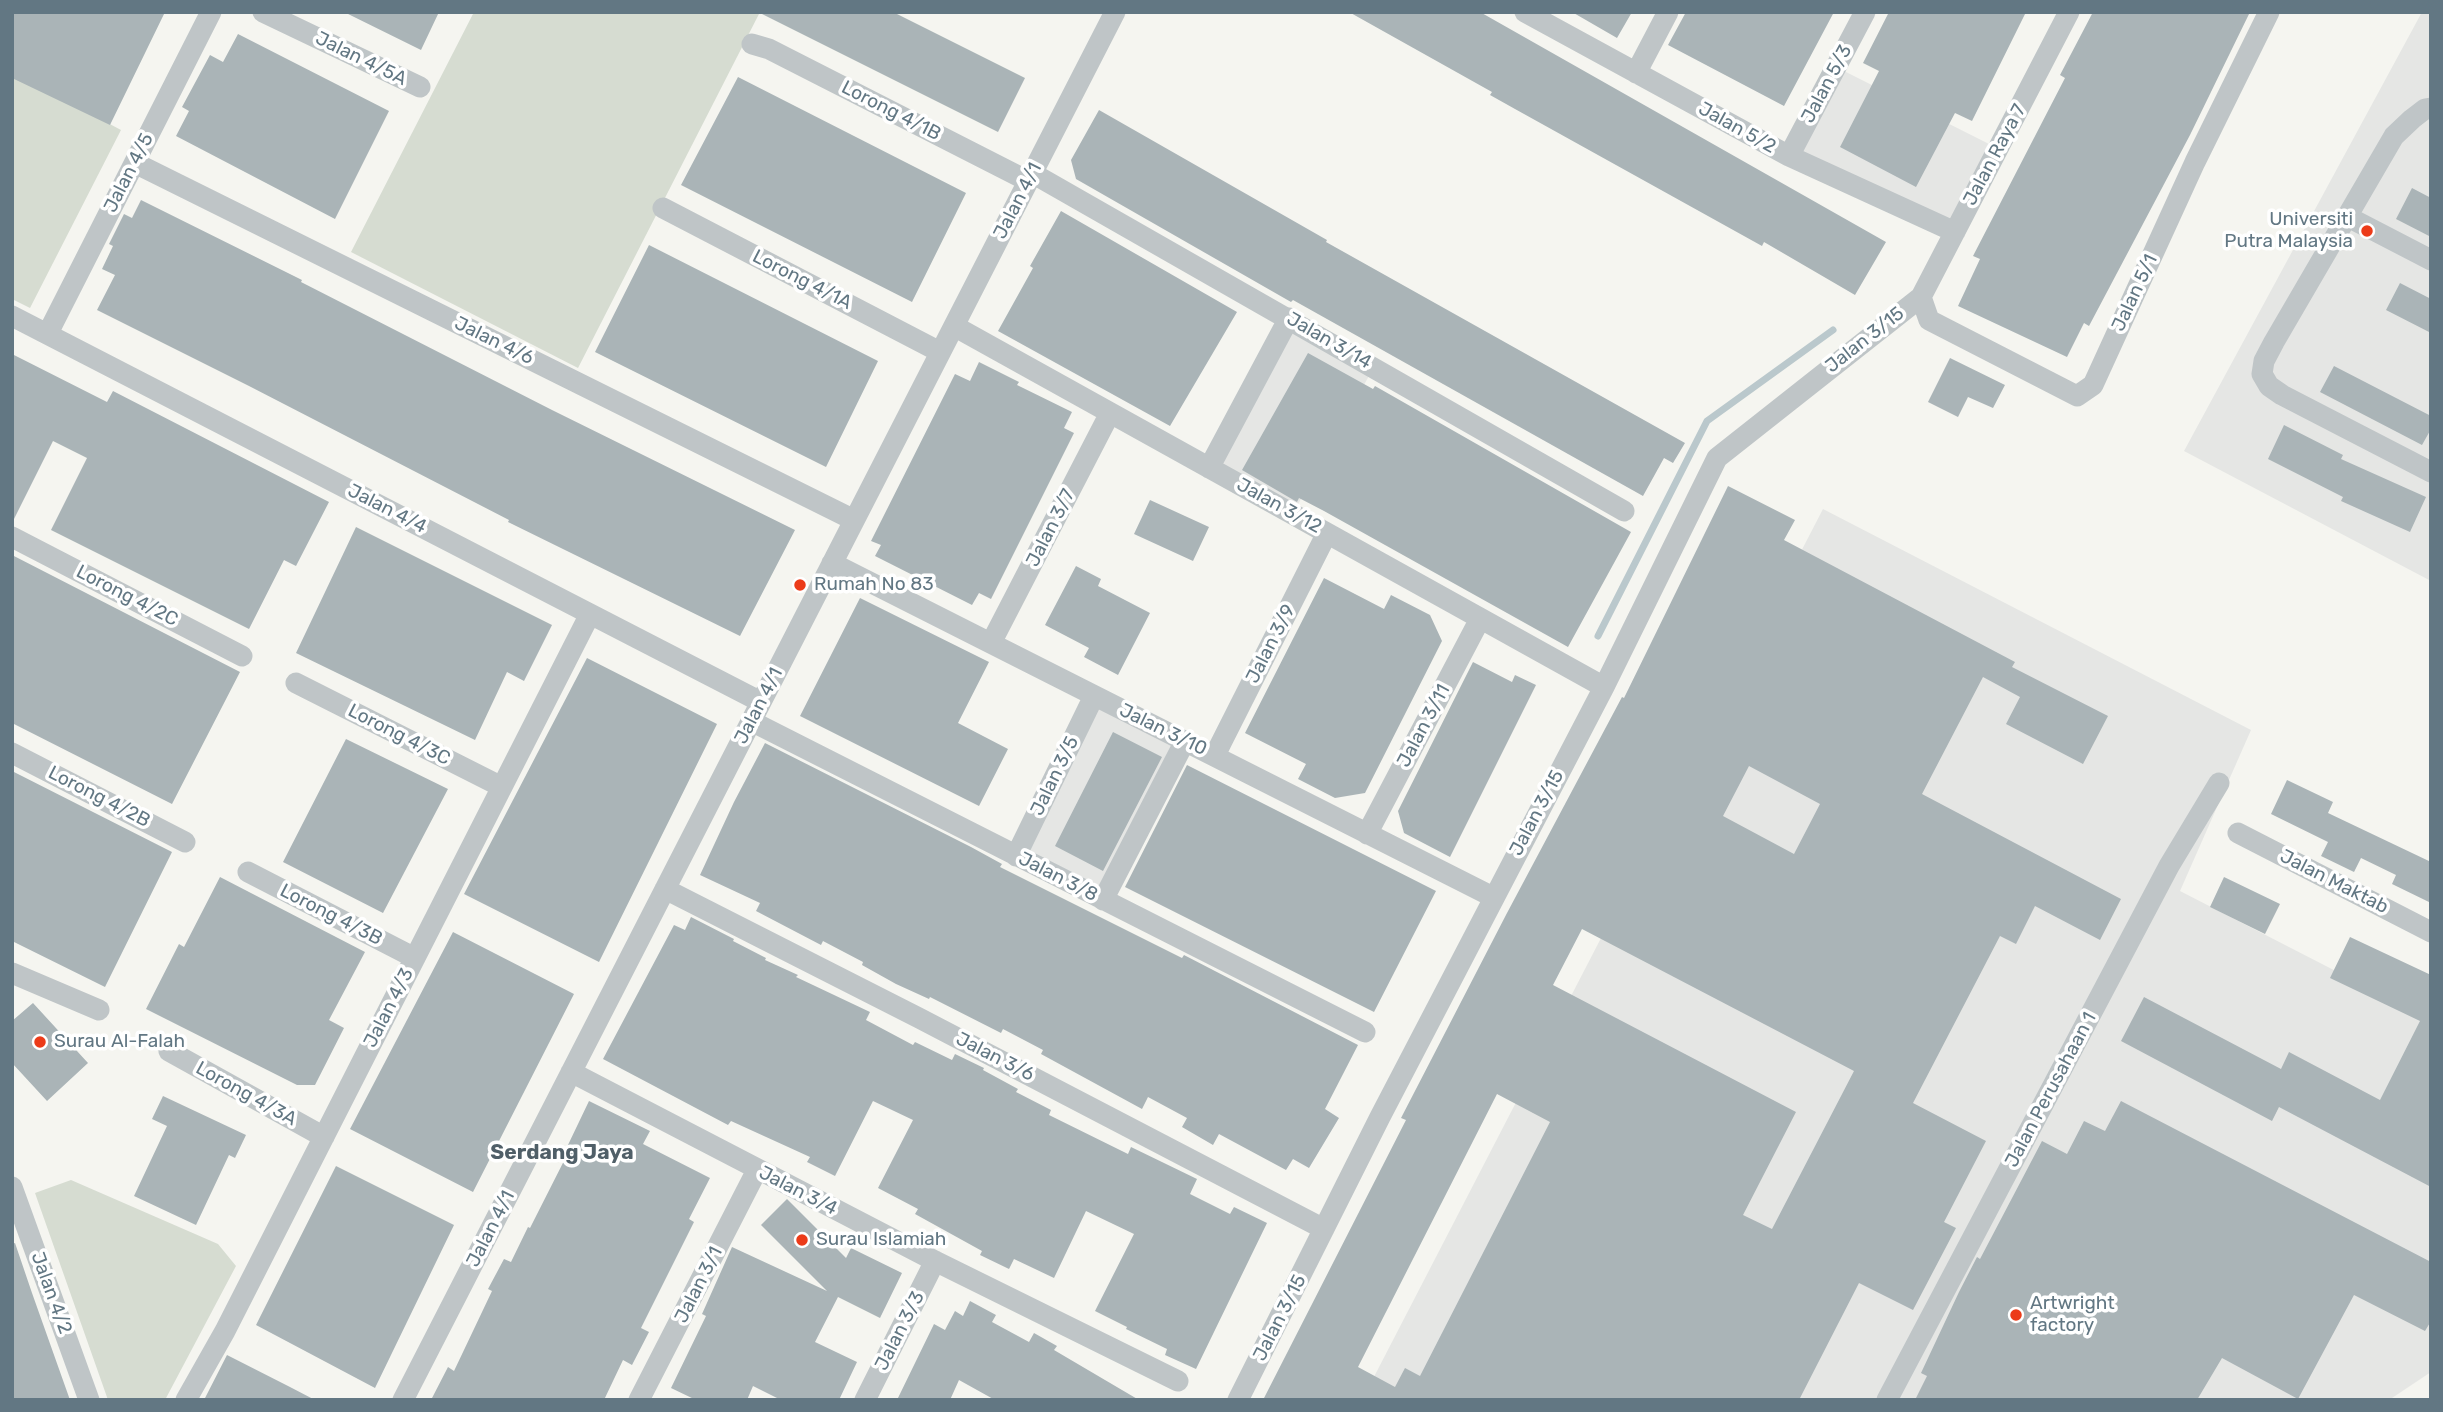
<!DOCTYPE html>
<html>
<head>
<meta charset="utf-8">
<style>
  body { margin:0 }
  #map { position:relative; width:2443px; height:1412px; overflow:hidden; background:#f5f5f0; font-family:Rubik,sans-serif }
  canvas { display:block }
  .frame { position:absolute; inset:0; border:14px solid #627783; pointer-events:none }
</style>
</head>
<body>
<div id="map">
<canvas width="2443" height="1412"></canvas>
<div class="frame"></div>
</div>
<script>
const g = document.querySelector('canvas').getContext('2d');
g.lineJoin = 'round';
function paint(path, color) { g.fillStyle = color; g.fill(path, 'evenodd'); }
const shape = rows => new Path2D(rows.map(r => 'M' + r).join(''));
function trace(path, color, width, dash) { g.strokeStyle = color; g.lineWidth = width; g.lineCap = dash ? 'butt' : 'round'; g.setLineDash(dash || []); g.stroke(path); }
function write(font, color, halo, rows, align = 'center') {
  g.font = font + ' Rubik,sans-serif'; g.lineWidth = 7; g.setLineDash([]); g.textBaseline = 'middle'; g.strokeStyle = halo; g.fillStyle = color; for (const [text, x, y, turn = 0] of rows) {
    g.save(); g.translate(x, y); g.rotate((+turn || 0) * Math.PI / 180); g.textAlign = isNaN(turn) ? turn : align; if (halo) g.strokeText(text, 0, 0); g.fillText(text, 0, 0); g.restore();
  }
}
paint(shape([
  [2422,12,2431,12,2431,581,2184,451],
  [1844,71,1991,145,1951,222,1801,152],
  [1292,330,1370,374,1296,508,1220,465],
  [1823,509,2251,730,2180,891,2431,1020,2431,1372,2389,1400,1362,1400],
  [1097,707,1174,745,1100,890,1028,854]
]), '#e5e6e4');
paint(shape([
  [474,12,760,12,578,368,351,252],
  [12,72,121,130,30,308,12,299],
  [71,1180,218,1244,236,1266,165,1400,108,1400,35,1193]
]), '#d6dcd1');
trace(shape([
  [1598,636,1707,421,1833,330]
]), '#bac8cc', 7);
paint(shape([
  [12,12,165,12,110,125,12,78],
  [344,12,439,12,421,50],
  [758,12,893,12,1025,78,998,132],
  [1349,12,1480,12,1886,242,1855,295,1764,242,1762,246,1515,109,1490,95,1492,92],
  [1572,12,1632,12,1617,38],
  [1686,12,1834,12,1784,106,1668,45],
  [1889,12,2026,12,1972,121,1955,113,1916,187,1840,147,1879,71,1863,63],
  [2093,12,2250,12,2190,135,2089,326,2084,323,2067,357,1958,306,1980,259,1973,256,2065,78,2060,75],
  [238,34,389,111,335,219,176,136,189,111,182,107,210,55,223,62],
  [738,77,966,193,912,302,681,185],
  [1099,110,1327,240,1326,242,1685,443,1673,463,1664,458,1643,496,1293,300,1291,302,1076,179,1071,160],
  [2412,188,2431,198,2431,237,2396,219],
  [141,200,302,280,301,282,552,410,795,530,740,636,508,522,509,520,249,386,97,310,115,275,102,269,113,246,109,244,124,214,132,218],
  [1061,211,1237,312,1170,426,998,331,1033,268,1030,266],
  [649,245,878,361,826,467,595,352],
  [2400,283,2431,299,2431,333,2386,310],
  [1308,353,1373,389,1375,386,1631,532,1568,647,1324,511,1299,498,1297,502,1242,470],
  [12,354,107,402,113,391,329,502,296,566,284,560,249,629,51,530,87,458,53,441,12,523],
  [1950,358,2005,385,1993,408,1968,397,1958,417,1928,402],
  [979,362,1019,382,1017,385,1072,412,1064,428,1074,433,991,599,979,593,972,605,875,556,881,545,871,541,955,374,970,381],
  [2334,366,2431,416,2431,429,2422,445,2320,392],
  [2284,425,2343,455,2341,459,2426,497,2410,532,2341,501,2343,497,2268,459],
  [1728,486,1795,520,1784,540,2015,662,2012,667,2108,716,2083,764,2006,724,2020,697,1983,677,1922,794,2121,899,2100,940,2035,906,2016,944,2000,936,1913,1103,1986,1141,1944,1222,1956,1228,1913,1310,1859,1283,1799,1400,1263,1400,1406,1120,1401,1118,1507,913,1622,697,1624,698],
  [1749,766,1820,804,1794,854,1723,816],
  [1582,929,1854,1071,1772,1229,1743,1215,1796,1112,1553,985],
  [1497,1094,1550,1122,1420,1376,1405,1368,1395,1387,1358,1367],
  [1150,500,1209,527,1193,561,1134,534],
  [356,527,552,625,524,681,507,672,475,740,296,653],
  [12,555,240,672,172,804,12,723],
  [1076,566,1101,579,1098,586,1150,613,1118,675,1084,657,1089,648,1045,625],
  [1324,578,1384,609,1391,595,1430,615,1442,641,1365,793,1335,798,1298,779,1306,764,1245,733],
  [860,598,989,662,958,723,1008,749,979,806,800,716],
  [587,658,717,724,599,962,464,894],
  [1473,662,1512,682,1515,675,1536,685,1450,857,1404,833,1398,811],
  [1113,732,1162,757,1103,871,1055,846],
  [346,739,448,789,383,913,283,862],
  [765,743,971,847,1002,864,1000,867,1182,958,1184,955,1358,1045,1325,1109,1339,1118,1309,1168,1293,1159,1286,1170,1219,1134,1213,1145,1182,1127,1187,1118,1148,1097,1142,1109,1041,1054,1043,1050,1003,1029,1001,1033,930,997,929,999,896,984,862,965,863,962,823,941,821,945,756,911,760,903,700,875,734,802],
  [1187,765,1436,891,1374,1012,1125,887],
  [12,771,172,852,105,987,12,941],
  [2287,780,2333,802,2328,813,2431,862,2431,903,2392,884,2396,875,2361,858,2354,872,2321,856,2328,842,2271,814],
  [220,877,365,952,329,1020,344,1028,315,1085,297,1085,146,1009,179,944,184,947],
  [2224,877,2280,904,2265,934,2210,907],
  [691,917,734,939,733,941,766,958,765,960,798,975,796,977,870,1012,866,1020,913,1045,915,1042,952,1060,955,1054,984,1068,983,1070,1018,1089,1016,1092,1051,1110,1049,1115,1128,1154,1131,1147,1197,1179,1190,1194,1230,1214,1234,1207,1267,1223,1196,1369,1165,1355,1167,1349,1126,1329,1127,1327,1095,1311,1134,1234,1086,1211,1054,1278,1014,1259,1009,1269,980,1255,982,1251,915,1214,918,1209,878,1188,913,1120,873,1101,835,1176,807,1162,810,1157,731,1121,728,1125,603,1059,674,925,685,930],
  [453,932,574,994,473,1192,350,1129],
  [2350,937,2431,975,2431,1187,2279,1107,2272,1121,2121,1041,2144,997,2281,1069,2289,1052,2380,1100,2420,1021,2330,978],
  [33,1003,88,1063,47,1101,12,1063,12,1021],
  [163,1096,246,1135,235,1158,229,1155,196,1225,134,1196,167,1126,152,1119],
  [589,1101,650,1131,643,1144,710,1178,689,1219,694,1222,641,1328,649,1332,632,1365,623,1360,604,1400,431,1400,448,1367,454,1371,492,1291,488,1289,504,1259,511,1262,528,1227,530,1228,570,1149,567,1147],
  [2121,1101,2431,1262,2431,1321,2425,1331,2354,1295,2298,1399,2222,1358,2197,1400,1915,1400,1927,1376,1921,1373,1959,1292,1977,1257,1980,1259,2042,1141,2067,1154,2084,1121,2105,1131],
  [336,1166,454,1225,375,1388,256,1325],
  [787,1199,846,1258,851,1248,902,1273,880,1318,838,1297,815,1342,857,1362,839,1400,781,1400,753,1386,747,1400,696,1400,671,1388,706,1316,702,1314,732,1247,827,1291,761,1225],
  [15,1243,32,1293,70,1400,12,1400,12,1244],
  [970,1301,996,1315,992,1322,1029,1342,1034,1333,1057,1346,1054,1350,1139,1400,995,1400,959,1380,950,1400,897,1400,934,1324,945,1330,955,1311,963,1316],
  [227,1355,290,1387,315,1400,204,1400]
]), '#aab4b7');
trace(shape([
  [263,12,420,87],
  [1525,12,1789,156,1955,232],
  [752,44,769,49,1028,181],
  [1636,73,1668,12],
  [2431,108,2425,109,2412,119,2394,136,2274,342,2264,361,2262,374,2269,386,2282,395,2431,472],
  [1789,156,1865,12],
  [135,163,854,520],
  [1032,173,1624,511],
  [663,208,940,352],
  [2348,217,2431,260],
  [1921,297,1929,320,2077,396,2093,385,2195,162,2269,12],
  [12,316,761,702],
  [954,326,1604,687],
  [48,333,211,12],
  [1209,468,1289,318],
  [12,537,242,656],
  [832,563,1493,897],
  [991,643,1110,413],
  [296,683,502,787],
  [751,721,1365,1032],
  [12,753,185,842],
  [1215,755,1327,533],
  [2238,833,2431,932],
  [1367,834,1480,619],
  [1016,856,1094,696],
  [248,872,415,958],
  [665,889,919,1018,1324,1229],
  [1103,900,1185,741],
  [12,973,99,1010],
  [169,1051,324,1137],
  [571,1072,935,1261,1178,1381],
  [12,1187,89,1400],
  [186,1400,225,1331,590,614],
  [403,1400,1115,12],
  [639,1400,757,1170],
  [865,1400,935,1261],
  [1238,1400,1380,1117,1604,687,1717,458,1921,297,2069,12],
  [1887,1400,2169,866,2219,783]
]), '#bfc5c7', 21);
for (const [x, y, r, color] of [
  [2367,231,7,"#ec3b19"],
  [800,585,7,"#ec3b19"],
  [40,1042,7,"#ec3b19"],
  [802,1240,7,"#ec3b19"],
  [2016,1315,7,"#ec3b19"]
]) { const dot = new Path2D(); dot.arc(x, y, r, 0, 2 * Math.PI); g.fillStyle = color; g.fill(dot); trace(dot, '#fff', 2.5); }
write('19px', '#627783', '#fff', [
  ["Jalan 4/5A",361,59,26],
  ["Jalan 5/3",1827,84,-62],
  ["Lorong 4/1B",891,111,27],
  ["Jalan 5/2",1737,128,29],
  ["Jalan Raya 7",1995,155,-62],
  ["Jalan 4/5",129,173,-63],
  ["Jalan 4/1",1018,201,-63],
  ["Lorong 4/1A",802,280,27],
  ["Jalan 5/1",2135,293,-65],
  ["Jalan 3/15",1865,340,-38],
  ["Jalan 4/6",494,341,26],
  ["Jalan 3/14",1329,341,30],
  ["Jalan 3/12",1279,506,29],
  ["Jalan 4/4",387,509,27],
  ["Jalan 3/7",1051,528,-63],
  ["Lorong 4/2C",127,596,27],
  ["Jalan 3/9",1271,644,-63],
  ["Jalan 4/1",759,706,-63],
  ["Jalan 3/11",1424,726,-62],
  ["Jalan 3/10",1163,730,26],
  ["Lorong 4/3C",399,735,27],
  ["Jalan 3/5",1055,776,-64],
  ["Lorong 4/2B",99,797,27],
  ["Jalan 3/15",1537,813,-62],
  ["Jalan 3/8",1058,877,27],
  ["Jalan Maktab",2334,882,27],
  ["Lorong 4/3B",331,915,27],
  ["Jalan 4/3",389,1008,-63],
  ["Jalan 3/6",995,1057,27],
  ["Jalan Perusahaan 1",2051,1090,-62],
  ["Lorong 4/3A",246,1094,29],
  ["Jalan 3/4",798,1191,27],
  ["Jalan 4/1",491,1229,-63],
  ["Jalan 3/1",699,1285,-63],
  ["Jalan 4/2",51,1293,70],
  ["Jalan 3/15",1280,1318,-63],
  ["Jalan 3/3",900,1331,-63]
]);
write('19px', '#627783', '#fff', [
  ["Universiti",2353,220,"right"],
  ["Putra Malaysia",2353,242,"right"],
  ["Rumah No 83",814,585],
  ["Surau Al-Falah",54,1042],
  ["Surau Islamiah",816,1240],
  ["Artwright",2030,1304],
  ["factory",2030,1326]
], 'left');
write('bold 21px', '#505f68', '#fff', [
  ["Serdang Jaya",562,1153]
]);
</script>
</body>
</html>
